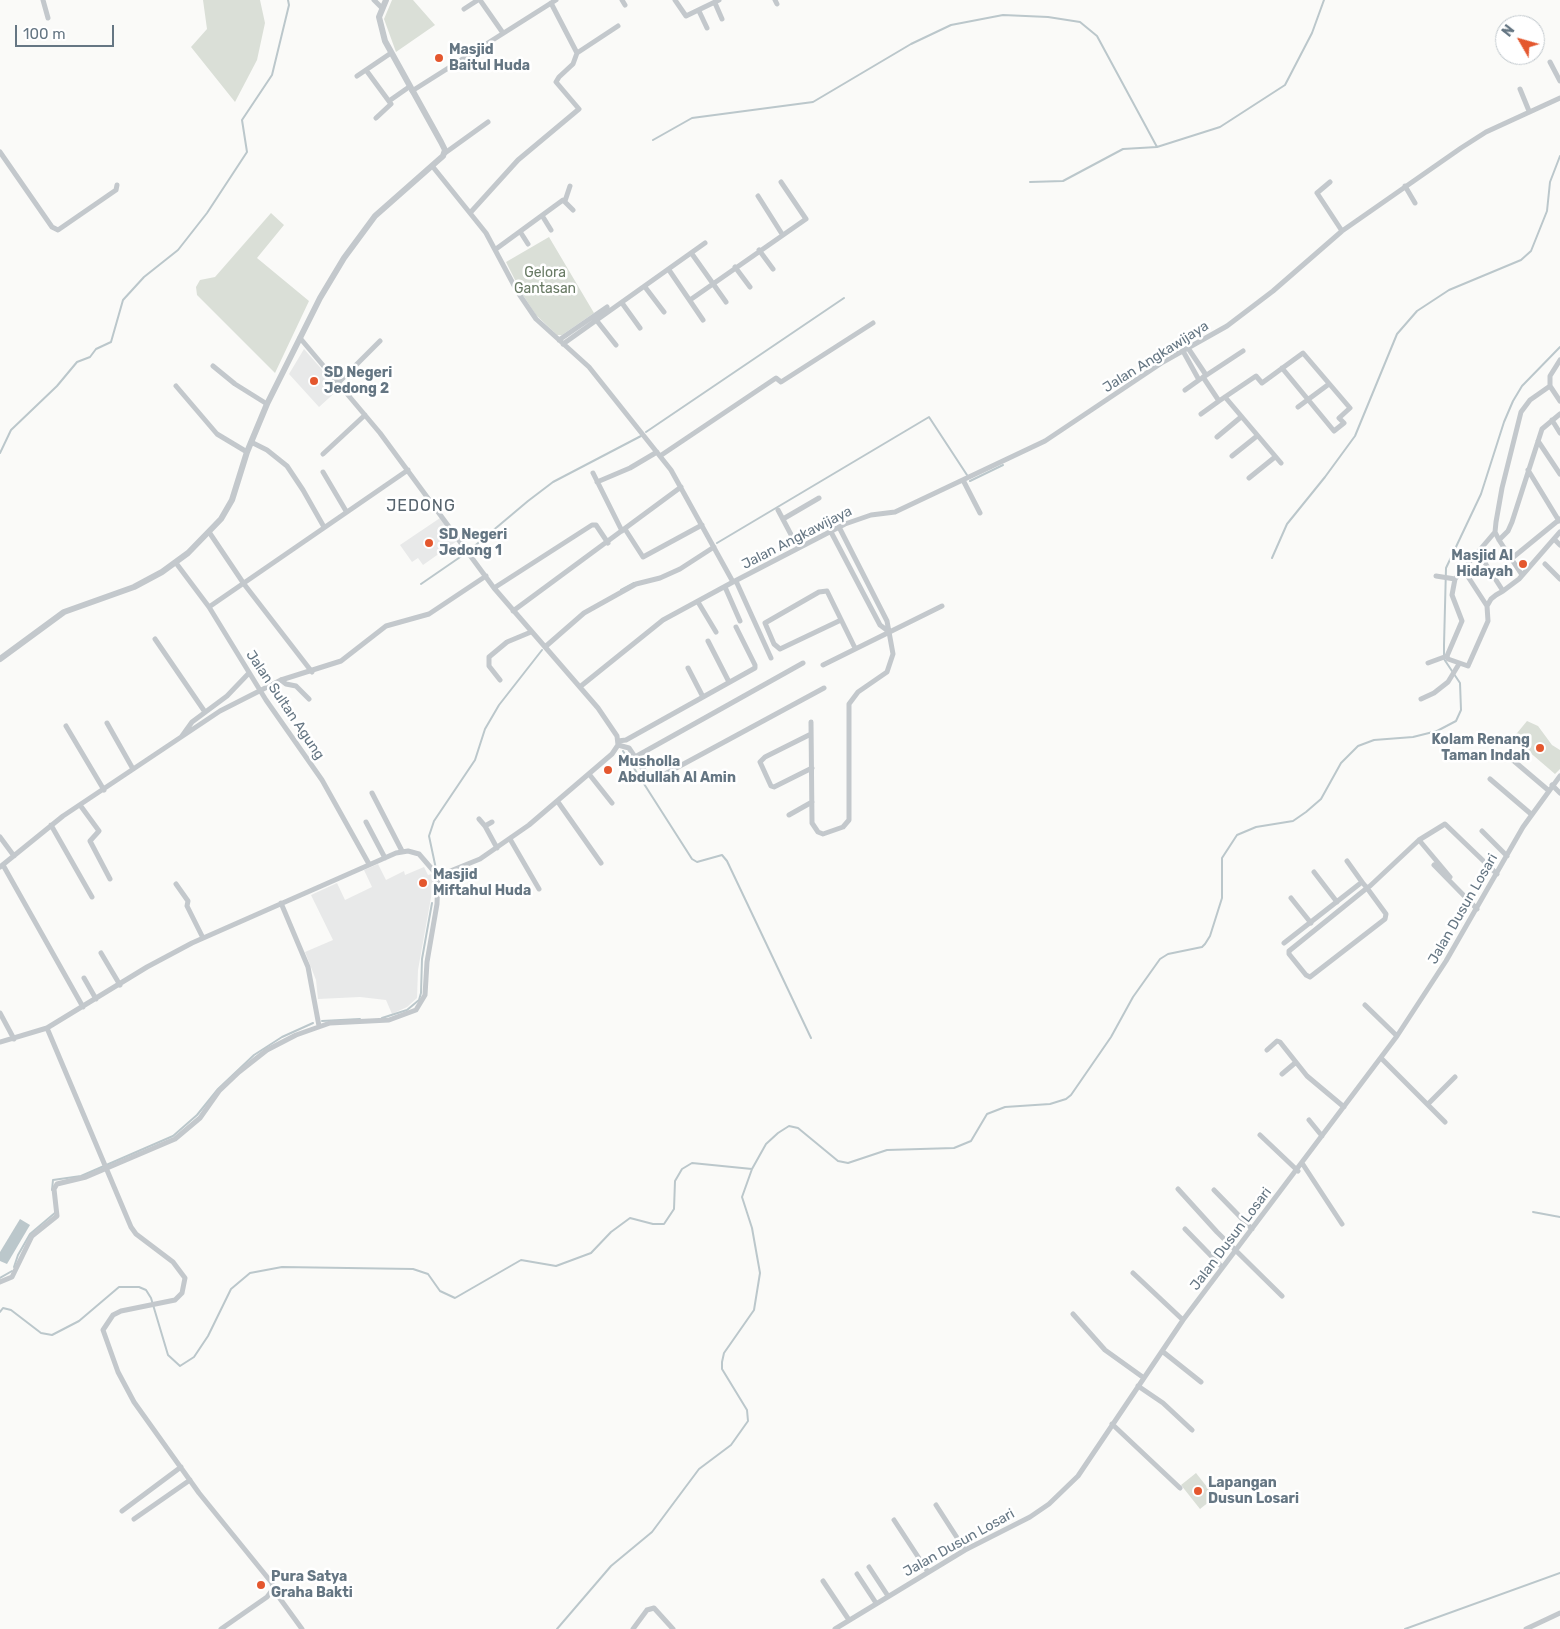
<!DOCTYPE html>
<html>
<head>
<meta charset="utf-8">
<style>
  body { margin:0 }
  #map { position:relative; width:1560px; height:1629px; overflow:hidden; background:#fafaf8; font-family:Rubik,sans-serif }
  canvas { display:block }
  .north { position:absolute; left:1495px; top:15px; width:50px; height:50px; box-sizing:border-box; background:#fff; border:1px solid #c1c8cd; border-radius:50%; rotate:308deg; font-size:14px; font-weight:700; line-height:20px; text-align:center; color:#657683 }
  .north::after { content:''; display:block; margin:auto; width:18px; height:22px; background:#e4572e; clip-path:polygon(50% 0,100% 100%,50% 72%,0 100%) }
  .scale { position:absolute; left:15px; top:25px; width:99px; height:22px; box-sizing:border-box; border:2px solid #657683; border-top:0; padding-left:6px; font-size:15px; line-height:18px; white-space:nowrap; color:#657683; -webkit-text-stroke:4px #fff; paint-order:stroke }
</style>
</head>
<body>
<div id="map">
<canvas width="1560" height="1629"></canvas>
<div class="north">N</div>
<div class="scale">100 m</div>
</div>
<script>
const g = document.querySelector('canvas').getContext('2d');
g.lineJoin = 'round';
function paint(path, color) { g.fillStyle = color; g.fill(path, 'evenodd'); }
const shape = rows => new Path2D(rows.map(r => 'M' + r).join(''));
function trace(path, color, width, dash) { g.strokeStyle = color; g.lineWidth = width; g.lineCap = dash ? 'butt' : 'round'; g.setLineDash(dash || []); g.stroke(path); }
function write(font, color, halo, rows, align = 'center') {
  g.font = font + ' Rubik,sans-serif'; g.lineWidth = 5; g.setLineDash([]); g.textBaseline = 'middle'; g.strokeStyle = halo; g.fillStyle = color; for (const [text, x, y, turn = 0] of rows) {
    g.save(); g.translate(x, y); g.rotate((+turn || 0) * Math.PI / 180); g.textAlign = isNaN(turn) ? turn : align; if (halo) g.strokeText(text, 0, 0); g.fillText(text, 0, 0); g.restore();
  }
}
paint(shape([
  [304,349,339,389,319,407,289,374],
  [440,518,457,541,423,565,418,558,412,562,400,545],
  [378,864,386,880,404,871,405,875,424,867,428,875,432,874,434,881,418,970,417,998,407,1007,392,1014,386,1000,360,997,318,999,316,980,305,952,333,940,311,895,337,883,345,900,372,887,364,870]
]), '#e8e9e9');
paint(shape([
  [203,0,260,0,265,23,257,60,235,102,191,47,207,29],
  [392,0,413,0,435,25,396,52,384,19],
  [271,213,284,225,257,258,309,301,275,373,197,295,196,287,200,280,215,277],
  [549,237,594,313,562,335,557,335,536,315,521,292,506,262],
  [1527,721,1538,726,1552,745,1560,750,1560,769,1555,774,1513,738],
  [1196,1473,1215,1497,1200,1509,1181,1485]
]), '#dadfd7');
paint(shape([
  [20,1219,30,1225,7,1264,0,1261,0,1252]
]), '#bbc7cb');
trace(shape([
  [653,140,692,118,813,102,911,44,951,25,1003,15,1048,17,1080,22,1097,36,1157,147,1220,127,1285,85,1312,33,1324,0],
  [1030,182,1063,181,1123,149,1157,147],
  [646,432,844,298],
  [0,453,11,430,57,386,77,362,90,357,96,349,111,342,123,300,144,277,178,250,207,213,247,152,242,120,272,75,289,5,288,0],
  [970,481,1003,465],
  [717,543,929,417,967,475],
  [471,549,528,501,553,482,641,436],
  [1272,558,1287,524,1325,477,1355,436,1397,334,1417,311,1449,290,1521,260,1531,251,1547,211,1550,182,1560,156],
  [421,584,466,553],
  [621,590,634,583],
  [623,751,692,859,697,862,722,855,727,861,811,1038],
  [436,869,429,836,434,821,475,760,485,729,499,705,542,650],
  [382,1018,407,1010,419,1000,421,993,422,959,432,903],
  [322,1021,360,1019],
  [52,1190,53,1180,81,1176,173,1136,197,1115,218,1089,254,1055,282,1037,313,1023],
  [1533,1212,1560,1217],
  [14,1267,18,1255,30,1234,56,1212],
  [0,1278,12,1271],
  [0,1312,3,1308,11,1310,41,1333,52,1335,79,1321,119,1287,139,1287,146,1290,151,1298,168,1355,180,1366,194,1357,208,1336,231,1289,250,1273,282,1267,413,1269,428,1274,440,1291,455,1298,521,1260,556,1266,591,1253,611,1232,630,1218,653,1224,664,1224,674,1209,675,1181,682,1169,692,1163,752,1169],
  [557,1629,611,1566,652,1532,699,1469,731,1445,748,1421,747,1410,722,1369,722,1362,724,1353,754,1310,760,1273,752,1228,742,1197,752,1169,766,1144,778,1133,789,1126,798,1128,838,1161,848,1163,887,1150,954,1148,971,1141,987,1114,1005,1107,1050,1104,1066,1099,1071,1095,1111,1037,1133,997,1160,959,1168,954,1202,947,1205,944,1210,936,1222,898,1222,858,1237,835,1256,827,1293,821,1306,812,1321,799,1341,763,1358,746,1374,740,1413,737,1437,731,1456,721,1461,710,1460,683,1444,659,1444,645,1446,568,1481,494,1504,422,1513,401,1522,386,1560,347],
  [1405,1629,1560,1573]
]), '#bbc7cb', 2);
trace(shape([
  [43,0,48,18],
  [374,0,382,8],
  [480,0,503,33],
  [622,0,625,5],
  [675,0,686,16,719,0],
  [775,0,777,4],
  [715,3,722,19],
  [464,9,478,0],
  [699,11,707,28],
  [577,53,618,26],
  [1550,62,1560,81],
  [366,70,391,104,376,118],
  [357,76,391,53],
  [1520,89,1529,111],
  [412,91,556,0],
  [389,101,409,87],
  [0,152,52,227,58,230,116,190,117,185],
  [445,153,488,122],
  [433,167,486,233,517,291,536,319,589,367,671,470,733,582],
  [1330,182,1317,193,1342,231],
  [1405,186,1415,203],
  [758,196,782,234],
  [565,201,570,186],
  [470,213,518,160,579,109,556,82,559,77,573,64,577,53,551,3],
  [543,217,551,230],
  [521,233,528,244],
  [496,249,563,200,573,210],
  [759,250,773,269],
  [692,254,726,302],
  [735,267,750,287],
  [669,270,703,320],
  [645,287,664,312],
  [690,300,806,219,781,182],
  [622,303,640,328],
  [597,321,616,345],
  [559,340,607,307],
  [563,344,705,243],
  [1188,348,1206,375],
  [1183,351,1199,380,1243,351],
  [1560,360,1550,376,1550,386,1560,401],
  [213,366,235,384,267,404],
  [338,383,380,341],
  [176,386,217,434,247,452],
  [1185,390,1199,380],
  [1225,397,1281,463],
  [1219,401,1256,376,1262,383,1303,353,1350,408,1339,418,1344,423,1334,431,1282,368],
  [1298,407,1329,384],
  [1201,414,1219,401,1203,377],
  [1552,420,1560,433],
  [1217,437,1241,417],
  [1538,441,1560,474],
  [251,442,267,450,287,466,303,490,324,527],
  [323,454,365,415],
  [660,456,776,378,781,382,873,323],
  [1232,456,1257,436],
  [1528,470,1559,521],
  [323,472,346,511],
  [593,473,622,531],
  [1249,478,1275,457],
  [963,480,980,513],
  [597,482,630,468,657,452],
  [778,510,796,544],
  [783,519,819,498],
  [625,529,643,557,702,525],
  [209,532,244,584,312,672],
  [831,532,880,625,888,631],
  [1554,539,1560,545],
  [1499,540,1508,531,1512,522,1542,429,1560,414],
  [795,542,839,518],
  [1478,552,1495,532],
  [1511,559,1560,519],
  [176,563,209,607,266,700,322,780,369,864],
  [1545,564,1560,579],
  [1463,569,1487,606],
  [1522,575,1499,540,1495,532,1496,522,1502,488,1521,412,1530,400,1550,386],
  [1436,576,1455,579],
  [736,581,771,658],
  [725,587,740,621],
  [494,588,592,525,596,525,608,543],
  [1503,591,1478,552,1455,579,1452,595,1462,621,1447,656,1448,659,1468,666,1488,621,1487,606,1491,599,1496,595,1503,591,1519,579,1560,532],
  [698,602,716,632],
  [209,607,408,470],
  [513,611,681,487],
  [841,620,780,649,774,644,765,623,819,592,827,591,855,648],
  [155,639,205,712],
  [708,641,729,682],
  [545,647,584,613,636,584,660,578,680,569,714,547],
  [1428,663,1447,656],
  [823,665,942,606],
  [688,668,703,697],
  [281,680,286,684,296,686,309,699],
  [500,680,489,666,489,657,507,642,531,632],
  [581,686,663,620,733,582,845,524,871,515,895,512,1045,441,1163,362,1227,326,1273,291,1342,231,1461,148,1486,132,1560,98],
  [1421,699,1434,693,1448,682,1459,664],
  [811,722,812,823,818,832,823,834,843,827,849,820,849,704,858,692,887,672,893,654,887,621,839,527],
  [107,723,133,769],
  [66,726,104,790],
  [811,734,765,757,760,762,771,786,774,787,812,768],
  [182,736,192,722,227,696,249,673],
  [618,741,626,740,755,668,755,665,736,627],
  [618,745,629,748,649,778,654,780,824,688],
  [1508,756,1548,790],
  [635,757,803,663],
  [589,774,612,803],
  [1490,779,1531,814],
  [1552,785,1560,793],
  [372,793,402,851],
  [558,802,601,863],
  [80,805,99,831,90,841,110,879],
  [789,815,812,802],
  [479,819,485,826],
  [366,822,385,858],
  [492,822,485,826,497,848],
  [51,825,92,897],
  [1482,831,1507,856],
  [0,837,14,856],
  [510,839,539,889],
  [1347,861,1362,882],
  [3,865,83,1007],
  [1434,865,1477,909],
  [0,867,63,816,220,711,281,680,341,661,386,626,429,614,486,576],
  [1314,872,1337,902],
  [1450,877,1419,840,1445,824,1497,874],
  [176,884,188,901,187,906,203,938],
  [1291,898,1311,923],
  [281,903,308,967,319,1026],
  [1284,943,1362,882,1367,888,1386,914,1385,919,1310,977,1306,975,1289,954,1289,951,1367,888,1370,886,1419,840],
  [101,953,120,985],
  [84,978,96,999],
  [1365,1005,1397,1036],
  [0,1013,14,1039],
  [47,1028,131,1227,136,1234,173,1262,185,1278,182,1293,175,1300,121,1311,113,1315,103,1330,118,1372,134,1402,199,1493,272,1583,273,1589,267,1597,221,1629],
  [0,1042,47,1028,147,967,192,943,396,853,408,851,419,854,438,876],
  [1267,1050,1277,1041,1280,1042,1307,1076,1344,1107],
  [1381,1058,1445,1122],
  [1282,1074,1295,1063],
  [1428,1104,1455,1077],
  [1309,1120,1322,1136],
  [1260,1135,1298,1171],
  [1302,1163,1342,1224],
  [1178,1189,1217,1232,1282,1296],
  [1214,1190,1252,1229],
  [1185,1229,1222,1267],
  [1133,1273,1183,1320],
  [0,1282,12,1277,32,1236,57,1216,54,1189,57,1184,86,1177,175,1139,200,1118,219,1091,239,1072,267,1050,296,1035,330,1023,389,1020,416,1010,425,995,427,962,437,904,438,876,480,859,529,825,612,754,618,745,617,736,598,708,494,588,380,433,300,338],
  [1073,1314,1105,1350,1144,1378],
  [1162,1351,1201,1382],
  [1138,1386,1163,1403,1192,1430],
  [1112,1424,1180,1488],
  [936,1505,965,1550],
  [122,1511,181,1467],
  [134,1519,190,1480],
  [894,1520,928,1572],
  [869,1567,888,1596],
  [857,1574,876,1603],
  [823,1581,849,1620],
  [273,1589,302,1629],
  [633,1629,647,1610,654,1608,673,1629],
  [835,1629,965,1550,1030,1517,1049,1504,1078,1476,1183,1320,1397,1036,1446,961,1523,827,1560,776],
  [1526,1629,1560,1613]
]), '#c3c8cc', 5);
trace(shape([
  [0,659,64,612,134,587,162,572,188,553,221,519,232,500,247,452,267,404,320,298,344,258,375,216,443,156,445,150,441,142,385,41,379,17,386,0]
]), '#c3c8cc', 6);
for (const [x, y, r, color] of [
  [439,58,5,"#e4572e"],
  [314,381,5,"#e4572e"],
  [429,543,5,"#e4572e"],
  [1523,564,5,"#e4572e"],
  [1540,748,5,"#e4572e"],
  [608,770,5,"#e4572e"],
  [423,883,5,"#e4572e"],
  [1198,1491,5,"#e4572e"],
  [261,1585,5,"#e4572e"]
]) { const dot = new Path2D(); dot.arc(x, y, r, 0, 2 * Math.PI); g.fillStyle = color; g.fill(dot); trace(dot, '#fff', 2); }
write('bold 14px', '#657683', '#fff', [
  ["Masjid",449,50],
  ["Baitul Huda",449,66],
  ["SD Negeri",324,373],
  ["Jedong 2",324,389],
  ["SD Negeri",439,535],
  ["Jedong 1",439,551],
  ["Masjid Al",1513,556,"right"],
  ["Hidayah",1513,572,"right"],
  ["Kolam Renang",1530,740,"right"],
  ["Taman Indah",1530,756,"right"],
  ["Musholla",618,762],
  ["Abdullah Al Amin",618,778],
  ["Masjid",433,875],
  ["Miftahul Huda",433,891],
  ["Lapangan",1208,1483],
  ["Dusun Losari",1208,1499],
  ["Pura Satya",271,1577],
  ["Graha Bakti",271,1593]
], 'left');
write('14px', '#687a64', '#fff', [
  ["Gelora",545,273],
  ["Gantasan",545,289]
]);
write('14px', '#657683', '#fff', [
  ["Jalan Angkawijaya",1156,357,-32],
  ["Jalan Angkawijaya",797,538,-27],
  ["Jalan Sultan Agung",285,705,56],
  ["Jalan Dusun Losari",1463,909,-60],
  ["Jalan Dusun Losari",1231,1239,-53],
  ["Jalan Dusun Losari",959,1543,-29]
]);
g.letterSpacing = '1px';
write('16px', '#57646e', '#fff', [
  ["JEDONG",421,506]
]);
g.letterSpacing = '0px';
</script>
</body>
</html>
